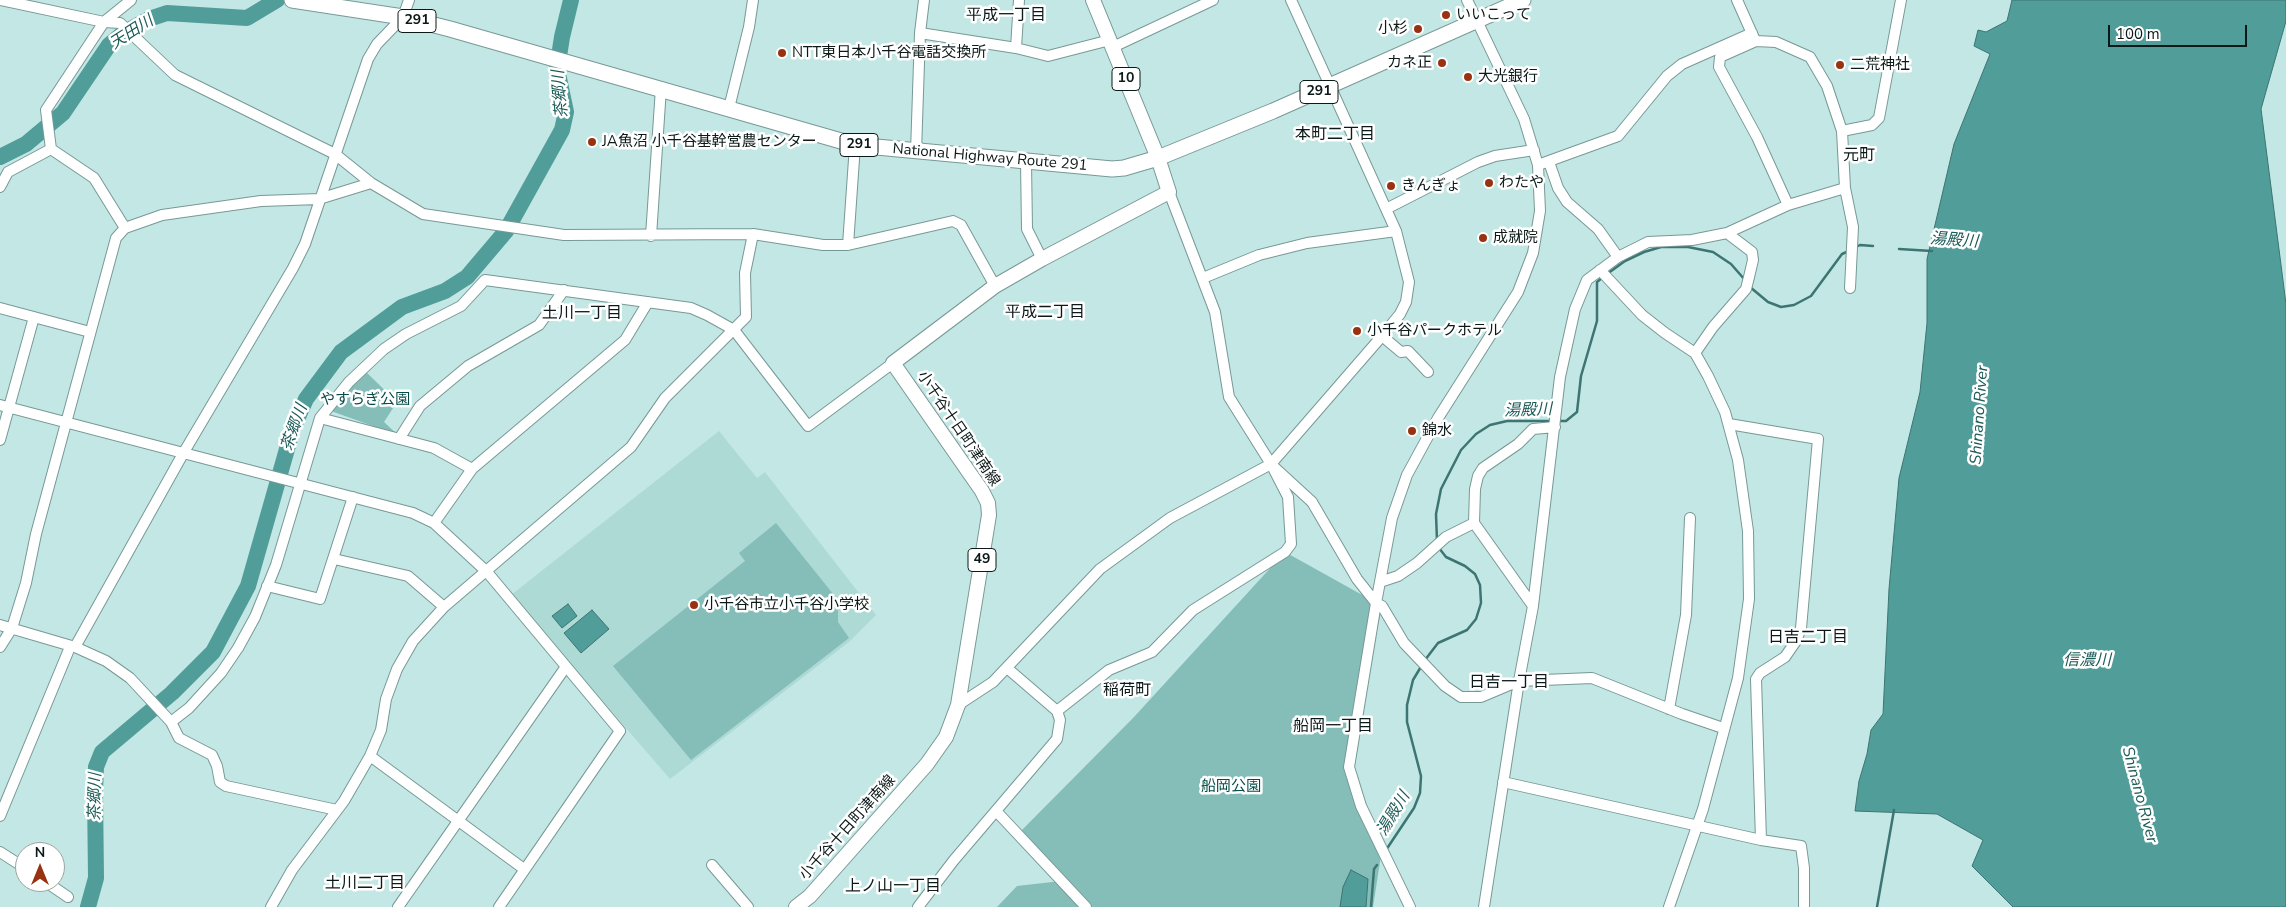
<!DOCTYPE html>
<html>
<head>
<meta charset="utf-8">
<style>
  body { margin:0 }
  #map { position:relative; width:2286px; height:907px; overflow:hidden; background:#c3e7e4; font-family:"Nunito Sans",sans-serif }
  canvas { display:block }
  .north { position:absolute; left:15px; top:842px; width:50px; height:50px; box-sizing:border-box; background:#fff; border:1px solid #9da3a3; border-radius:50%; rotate:0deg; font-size:14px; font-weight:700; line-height:20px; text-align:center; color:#0b1918 }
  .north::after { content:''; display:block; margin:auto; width:18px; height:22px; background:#993211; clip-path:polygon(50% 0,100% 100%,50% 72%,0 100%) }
  .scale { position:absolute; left:2108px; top:25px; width:139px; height:22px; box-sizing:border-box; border:2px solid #0b1918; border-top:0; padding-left:6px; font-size:15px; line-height:18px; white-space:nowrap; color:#0b1918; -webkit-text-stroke:4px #fff; paint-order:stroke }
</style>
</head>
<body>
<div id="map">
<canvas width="2286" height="907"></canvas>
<div class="north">N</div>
<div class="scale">100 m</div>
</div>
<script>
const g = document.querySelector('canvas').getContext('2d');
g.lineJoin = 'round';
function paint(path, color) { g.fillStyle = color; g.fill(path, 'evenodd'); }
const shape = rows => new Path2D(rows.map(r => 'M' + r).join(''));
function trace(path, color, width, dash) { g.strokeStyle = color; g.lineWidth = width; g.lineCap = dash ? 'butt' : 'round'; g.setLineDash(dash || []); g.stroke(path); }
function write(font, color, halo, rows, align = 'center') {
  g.font = font + ' "Nunito Sans","Noto Sans JP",sans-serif'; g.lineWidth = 5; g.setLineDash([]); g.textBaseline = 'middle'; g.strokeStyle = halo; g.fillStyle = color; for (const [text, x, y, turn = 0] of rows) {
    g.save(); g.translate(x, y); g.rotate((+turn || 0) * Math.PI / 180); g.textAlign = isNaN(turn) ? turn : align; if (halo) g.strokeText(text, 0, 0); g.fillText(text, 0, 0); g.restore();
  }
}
paint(shape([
  [719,431,757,478,765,472,876,615,849,642,670,779,511,595]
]), '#aedad6');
paint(shape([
  [365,371,397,402,384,422,398,435,331,411],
  [776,523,842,605,838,610,838,622,849,638,691,760,613,666,745,561,739,553],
  [1285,552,1382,606,1349,767,1382,849,1373,907,997,907,1017,886,1061,881,1018,834,1134,717]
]), '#85bdb9');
const water = shape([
  [2012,0,2286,0,2286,21,2261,109,2286,304,2286,907,2013,907,1972,866,1983,840,1937,814,1855,811,1859,781,1867,754,1871,730,1883,714,1889,589,1899,478,1920,392,1927,323,1927,259,1954,144,1990,54,1974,46,1978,30,1986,32,2007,21,2012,0],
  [568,604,577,616,562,628,552,616,568,604],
  [592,610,609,629,581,653,564,633,592,610],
  [1351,870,1368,879,1366,907,1340,907,1343,887,1351,870]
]);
paint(water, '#519d99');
trace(water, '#3c7572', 1);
trace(shape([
  [1856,247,1860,245,1873,246],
  [1899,249,1932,251],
  [1607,274,1625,261,1644,252,1661,247,1688,247,1713,252,1731,264,1745,280],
  [1750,287,1768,302,1781,307,1794,305,1811,296,1842,254,1849,251],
  [1557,421,1566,421,1577,412,1581,376,1597,321,1597,282,1602,278],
  [1437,541,1436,514,1441,489,1461,450,1476,434,1490,425,1507,421,1552,421],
  [1425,660,1438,643,1467,630,1476,619,1481,603,1480,585,1475,574,1465,566,1446,557,1439,548],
  [1386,850,1414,808,1420,793,1421,776,1407,722,1407,705,1413,680,1422,665],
  [1371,907,1374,869,1377,865],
  [1877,907,1894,810]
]), '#3c7572', 2.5);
trace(shape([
  [0,157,26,144,63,113,109,45,122,34,149,19,167,13,247,18,277,0],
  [88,907,96,878,95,791,96,767,102,752,172,693,213,652,248,586,293,428,306,399,341,352,402,307,445,291,467,277,506,231,562,130,566,112,557,69,562,37,571,0]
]), '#519d99', 16);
const minor = shape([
  [1,0,104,22,120,23,175,75,335,154,371,183,423,214,564,235,753,234,823,245,848,245,953,221,961,225,995,286],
  [1737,0,1754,38],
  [920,33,1016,48,1048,56,1110,40],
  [1113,47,1213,0],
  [1016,48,1019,0],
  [729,108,749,27,753,0],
  [1842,131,1872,125,1879,118,1901,0],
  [916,152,920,33,924,0],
  [1026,162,1027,229,1042,259],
  [1549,162,1558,188,1567,202,1598,229,1618,257],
  [1538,165,1618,136,1667,76,1682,64,1752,33],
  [0,187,8,172,51,149],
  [1845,188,1853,227,1850,288],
  [1386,209,1478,162,1495,156,1534,150],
  [125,228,94,178,51,149,46,110,104,22,131,0],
  [651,236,661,88],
  [848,245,855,145],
  [1600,270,1642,315,1665,333,1695,353,1708,376,1725,412,1738,460,1748,531,1749,599,1738,678,1703,809,1669,907],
  [1203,278,1259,255,1307,243,1396,231],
  [0,308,90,332],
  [1382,336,1401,352,1408,351,1428,372],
  [1695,353,1713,327,1746,289,1749,277,1753,260,1752,252,1727,233],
  [0,405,413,513,434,523,487,572,620,731,499,907],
  [320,418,434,448,472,469],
  [1729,424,1818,439,1801,628,1796,641,1785,657,1760,673,1756,679,1761,840],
  [399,439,420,406,468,366,539,325,564,290],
  [0,440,34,317],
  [1275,468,1312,502,1357,579,1376,603,1382,606,1404,643,1445,686,1461,697,1481,697,1519,681,1592,678,1682,714,1723,728],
  [434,523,472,469,625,340,648,302],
  [334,559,408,576,444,607],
  [1380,582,1398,576,1417,563,1446,537,1474,523],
  [267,586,320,599,353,497],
  [1533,606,1474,523,1475,489,1478,476,1483,468,1518,444,1533,429,1555,427],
  [0,625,75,647,106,661,130,678,171,722,179,738,212,755,217,766,220,782,226,786,337,810],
  [0,647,12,628,26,583,36,534,116,238,125,228,162,215,261,201,319,199,371,183],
  [75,647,184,452,293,268,305,244,368,59,377,44,403,17,409,0],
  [958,705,993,682,1100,569,1170,518,1271,464,1382,336,1400,314,1406,302,1409,282,1396,231,1291,0],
  [1669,709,1686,615,1690,518],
  [1057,711,1109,670,1152,652,1193,610,1285,552,1291,544,1288,497,1271,464,1229,397,1215,312,1169,192],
  [171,722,189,708,221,673,238,648,255,617,276,565,320,418,349,382,384,349,406,334,461,306,485,280,691,308,707,315,734,330,808,426,893,363],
  [370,756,524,869],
  [1503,782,1761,840,1801,846,1804,868,1804,907],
  [997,812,1086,907],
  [0,816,70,647],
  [0,852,25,868],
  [712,865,748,907],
  [46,882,68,897],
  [271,907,292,870,344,801,370,756,381,730,386,699,397,669,413,641,444,607,631,447,665,398,746,317,745,273,753,234],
  [398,907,565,668],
  [918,907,954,860,1057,739,1060,720,1057,711,1007,668],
  [1410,907,1361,806,1349,767,1376,603,1392,518,1407,475,1438,418,1518,292,1533,253,1540,211,1538,165,1524,119,1467,0],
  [1484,907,1519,681,1533,606,1560,377,1575,309,1587,280,1618,257,1648,242,1692,240,1727,233,1788,205,1845,188,1842,131,1827,86,1810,57,1776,42,1756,41,1720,57,1719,67,1757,137,1788,205]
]);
const major = shape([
  [796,907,810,896,927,764,946,737,958,705,989,515,988,503,982,491,893,363,995,286,1042,259,1169,192,1158,158,1093,0]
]);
const highway = shape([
  [292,0,403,17,450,29,855,145,1112,169,1124,168,1158,158,1273,111,1523,0]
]);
trace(minor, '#779996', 12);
trace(major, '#779996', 16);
trace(highway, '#779996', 17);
trace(minor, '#fff', 10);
trace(major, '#fff', 14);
trace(highway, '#fff', 15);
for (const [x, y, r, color] of [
  [1446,15,5,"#993211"],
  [1418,29,5,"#993211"],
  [782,53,5,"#993211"],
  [1442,63,5,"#993211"],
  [1840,65,5,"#993211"],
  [1468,77,5,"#993211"],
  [592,142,5,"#993211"],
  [1489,183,5,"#993211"],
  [1391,186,5,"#993211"],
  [1483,238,5,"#993211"],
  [1357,331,5,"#993211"],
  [1412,431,5,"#993211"],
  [694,605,5,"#993211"]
]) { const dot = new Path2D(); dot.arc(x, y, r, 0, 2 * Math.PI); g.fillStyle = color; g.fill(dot); trace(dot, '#fff', 2); }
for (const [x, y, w] of [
  [417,21,38],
  [1126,79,28],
  [1319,92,38],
  [859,145,38],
  [982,560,28]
]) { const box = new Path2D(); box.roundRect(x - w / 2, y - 11.5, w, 23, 4); g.fillStyle = '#fff'; g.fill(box); trace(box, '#0b1918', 1); }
write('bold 14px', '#0b1918', null, [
  ["291",417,21],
  ["10",1126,79],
  ["291",1319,92],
  ["291",859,145],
  ["49",982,560]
]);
write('15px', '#0b1918', '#fff', [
  ["いいこって",1456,15],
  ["小杉",1408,29,"right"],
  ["NTT東日本小千谷電話交換所",792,53],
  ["カネ正",1432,63,"right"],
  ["二荒神社",1850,65],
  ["大光銀行",1478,77],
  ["JA魚沼 小千谷基幹営農センター",602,142],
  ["わたや",1499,183],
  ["きんぎょ",1401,186],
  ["成就院",1493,238],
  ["小千谷パークホテル",1367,331],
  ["錦水",1422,431],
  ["小千谷市立小千谷小学校",704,605]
], 'left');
write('15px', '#0b1918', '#fff', [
  ["National Highway Route 291",990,158,5],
  ["小千谷十日町津南線",958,429,56],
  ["小千谷十日町津南線",848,828,-48]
]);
write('15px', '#034c49', '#fff', [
  ["やすらぎ公園",365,400],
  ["船岡公園",1231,787]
]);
write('16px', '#0b1918', '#fff', [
  ["平成一丁目",1006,16],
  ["本町二丁目",1335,135],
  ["元町",1859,156],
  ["平成二丁目",1045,313],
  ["土川一丁目",582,314],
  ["日吉二丁目",1808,638],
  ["日吉一丁目",1509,683],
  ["稲荷町",1127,691],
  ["船岡一丁目",1333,727],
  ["土川二丁目",365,884],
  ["上ノ山一丁目",893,887]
]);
write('italic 16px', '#1b5b58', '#fff', [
  ["天田川",132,33,-33],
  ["茶郷川",561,94,-95],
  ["湯殿川",1954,241,4],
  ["湯殿川",1528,411,-2],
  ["Shinano River",1980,415,-86],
  ["茶郷川",295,428,-70],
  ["信濃川",2087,661],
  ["Shinano River",2139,795,75],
  ["茶郷川",96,797,-89],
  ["湯殿川",1394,814,-59]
]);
</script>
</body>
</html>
